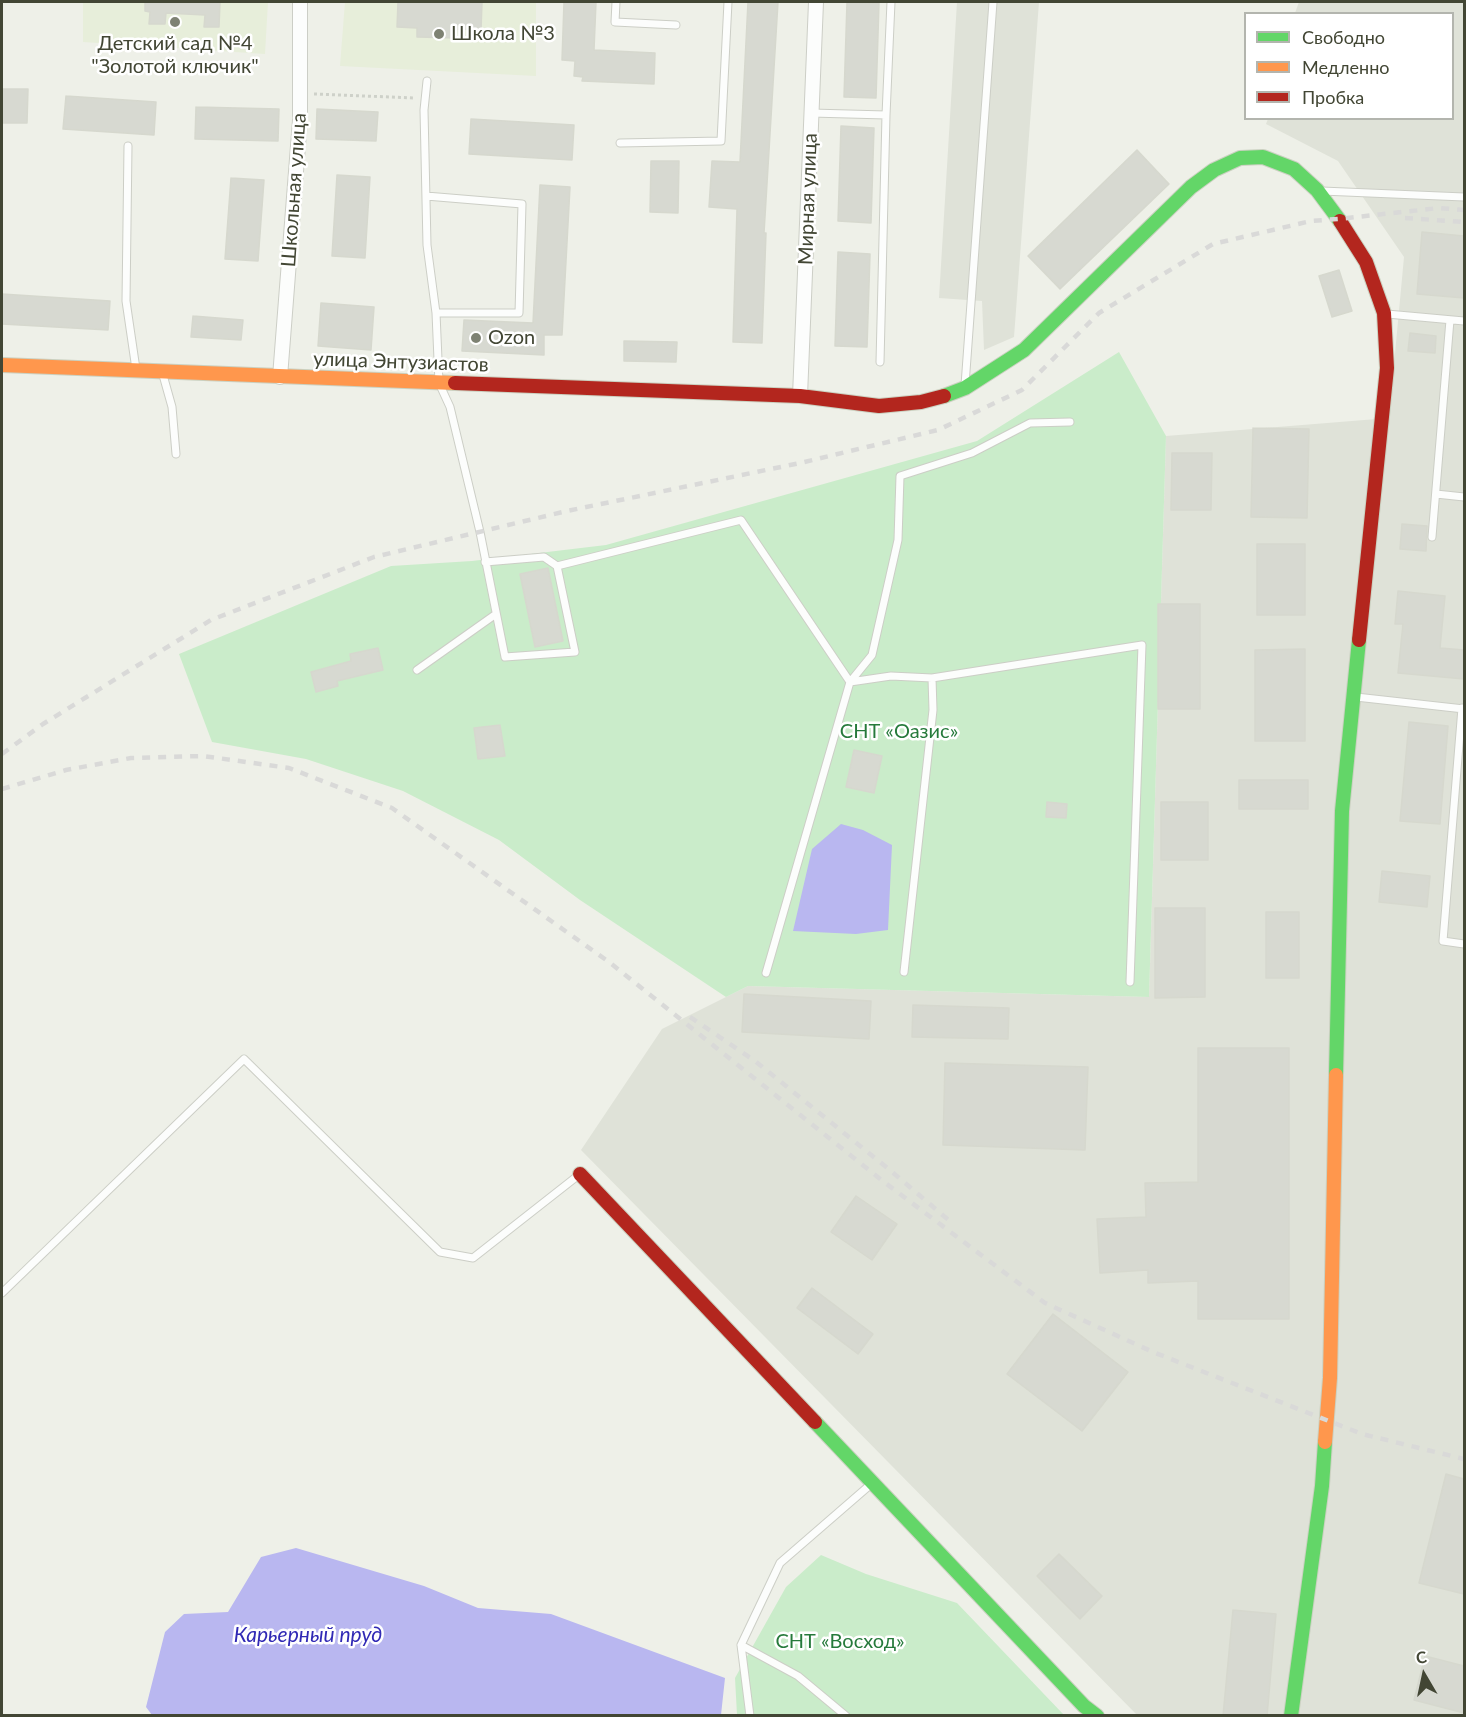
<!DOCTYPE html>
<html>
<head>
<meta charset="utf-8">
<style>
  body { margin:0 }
  #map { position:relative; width:1466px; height:1717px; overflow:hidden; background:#eef0e8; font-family:Lato,sans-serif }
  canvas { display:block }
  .frame { position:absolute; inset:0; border:3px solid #424634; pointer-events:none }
  .legend { position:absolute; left:1244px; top:12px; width:210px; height:108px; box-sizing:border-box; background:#fff; border:2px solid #b3b5ae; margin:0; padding:8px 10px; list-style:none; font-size:18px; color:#424634 }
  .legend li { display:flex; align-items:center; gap:12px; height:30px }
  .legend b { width:30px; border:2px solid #b3b5ae }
  .north { position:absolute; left:1394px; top:1645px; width:60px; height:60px; -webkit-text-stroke:4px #fff; paint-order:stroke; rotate:351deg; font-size:16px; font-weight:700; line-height:24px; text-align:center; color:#424634 }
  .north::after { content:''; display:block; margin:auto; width:21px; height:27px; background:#424634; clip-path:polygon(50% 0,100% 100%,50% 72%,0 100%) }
</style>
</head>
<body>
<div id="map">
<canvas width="1466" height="1717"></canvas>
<div class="frame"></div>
<ul class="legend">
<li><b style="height:8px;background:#63d668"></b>Свободно</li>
<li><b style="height:8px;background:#ff974d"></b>Медленно</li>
<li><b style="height:8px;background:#b3261e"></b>Пробка</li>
</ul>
<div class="north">С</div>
</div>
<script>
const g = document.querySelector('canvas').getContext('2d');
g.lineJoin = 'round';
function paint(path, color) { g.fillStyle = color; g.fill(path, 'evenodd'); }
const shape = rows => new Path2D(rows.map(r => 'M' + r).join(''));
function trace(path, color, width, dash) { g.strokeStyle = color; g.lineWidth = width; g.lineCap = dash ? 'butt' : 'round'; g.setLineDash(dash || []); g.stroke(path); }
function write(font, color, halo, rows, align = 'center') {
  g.font = font + ' Lato,sans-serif'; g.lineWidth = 5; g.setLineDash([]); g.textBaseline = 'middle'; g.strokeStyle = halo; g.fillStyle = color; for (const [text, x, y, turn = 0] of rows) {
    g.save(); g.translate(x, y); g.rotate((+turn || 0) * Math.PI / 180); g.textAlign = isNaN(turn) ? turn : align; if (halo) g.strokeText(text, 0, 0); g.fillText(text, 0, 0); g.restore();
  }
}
paint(shape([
  [957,2,1039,2,1014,337,984,350,982,301,939,298],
  [1299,2,1464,2,1464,1715,1137,1715,581,1150,662,1029,748,986,1149,997,1166,436,1389,418,1404,257,1338,161,1266,124,1268,119,1452,118,1452,14,1295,13]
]), '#dfe2d8');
paint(shape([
  [83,2,268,2,265,54,83,42],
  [345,2,536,2,536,76,340,66]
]), '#e7eeda');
paint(shape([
  [1119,352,1166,436,1149,997,748,986,726,997,580,900,499,840,403,791,306,759,212,742,179,654,391,566,472,561,606,545,977,441],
  [821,1555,866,1574,957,1603,1064,1715,737,1715,735,1678,786,1587]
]), '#caecca');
paint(shape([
  [841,824,863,830,892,845,888,930,856,934,793,931,812,849],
  [296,1548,424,1586,478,1608,551,1614,725,1678,721,1715,152,1715,146,1707,165,1632,184,1614,228,1612,261,1557]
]), '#b9b7f0');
const building = shape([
  [145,2,220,2,219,27,204,27,205,15,166,13,165,24,149,24,150,12,145,11,145,2],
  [398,2,482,2,481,30,457,29,456,38,417,37,417,28,397,27,398,2],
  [564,2,596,2,594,50,655,53,654,84,582,81,583,77,574,76,575,61,562,60,564,2],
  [748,2,778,2,764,233,766,233,762,343,733,342,737,209,709,207,712,161,740,162,748,2],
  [847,2,879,3,876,98,844,97,847,2],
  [2,89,28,89,27,123,2,123,2,89],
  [66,96,156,102,154,135,63,129,66,96],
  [196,107,279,109,278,141,195,139,196,107],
  [317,109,378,112,376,141,316,139,317,109],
  [471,119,574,125,572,160,469,154,471,119],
  [841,126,874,128,871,223,838,221,841,126],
  [1137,150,1169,184,1060,289,1028,256,1137,150],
  [651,161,679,161,678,213,650,212,651,161],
  [337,175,370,177,365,258,332,256,337,175],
  [231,178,264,180,258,261,225,259,231,178],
  [540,185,570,187,562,335,544,335,544,355,462,351,464,320,533,323,540,185],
  [1422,232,1464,236,1464,298,1417,294,1422,232],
  [838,252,870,254,867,347,835,346,838,252],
  [1339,270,1352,311,1332,317,1319,276,1339,270],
  [2,294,110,301,108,330,2,324,2,294],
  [321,303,374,307,371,350,318,346,321,303],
  [193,316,243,320,241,340,191,337,193,316],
  [1410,333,1436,336,1435,353,1408,351,1410,333],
  [624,341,677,342,676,362,624,361,624,341],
  [1253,428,1309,429,1307,518,1251,517,1253,428],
  [1172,453,1212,453,1211,510,1171,510,1172,453],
  [1402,524,1427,526,1426,551,1400,549,1402,524],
  [1257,544,1305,544,1305,615,1257,615,1257,544],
  [548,568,563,641,535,647,520,574,548,568],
  [1398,591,1445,596,1440,648,1464,650,1464,679,1398,673,1403,624,1395,624,1398,591],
  [1158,604,1200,604,1200,709,1158,709,1158,604],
  [378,648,383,670,337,681,338,686,316,692,311,672,351,661,350,654,378,648],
  [1305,649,1305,741,1255,741,1255,650,1305,649],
  [1409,722,1448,726,1440,824,1400,821,1409,722],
  [500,725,505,756,478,759,474,728,500,725],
  [854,750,882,756,874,793,846,787,854,750],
  [1239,780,1308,780,1308,809,1239,809,1239,780],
  [1047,802,1067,804,1066,818,1046,817,1047,802],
  [1161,802,1208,802,1208,860,1161,860,1161,802],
  [1382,871,1430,876,1427,907,1379,902,1382,871],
  [1155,908,1205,908,1205,997,1155,998,1155,908],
  [1266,912,1299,912,1299,978,1266,978,1266,912],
  [744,994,871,1001,869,1039,742,1032,744,994],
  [913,1005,1009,1008,1008,1039,912,1037,913,1005],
  [1198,1048,1289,1048,1289,1319,1198,1319,1198,1281,1148,1283,1148,1270,1100,1273,1097,1219,1146,1217,1145,1183,1198,1182,1198,1048],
  [945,1063,1088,1067,1085,1150,943,1145,945,1063],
  [856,1196,897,1224,872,1260,831,1232,856,1196],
  [812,1288,873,1334,858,1354,797,1308,812,1288],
  [1053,1314,1128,1372,1082,1431,1007,1374,1053,1314],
  [1446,1474,1464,1479,1464,1594,1419,1583,1446,1474],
  [1059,1554,1102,1596,1080,1619,1037,1576,1059,1554],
  [1233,1610,1276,1614,1267,1716,1223,1716,1233,1610],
  [1425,1656,1464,1666,1464,1713,1414,1700,1425,1656]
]);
paint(building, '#d7d9d1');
trace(building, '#d6d8ce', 1.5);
const lane = shape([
  [616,2,615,22,676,25],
  [427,81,424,110,427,245,436,313,439,383,450,407,480,532,505,657,575,652,557,566,741,520,850,682,766,973],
  [811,113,886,115,891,2],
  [620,143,721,141,728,2],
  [128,146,126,301,136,369],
  [1322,191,1464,197],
  [426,196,522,204,519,313,436,313],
  [1387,314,1464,321],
  [880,362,886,115],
  [163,375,172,407,176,454],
  [965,385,993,2],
  [1070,422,1030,423,972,453,900,476,898,540,872,655,850,682,891,676,932,678,1142,645,1130,982],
  [1436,494,1464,497],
  [1432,537,1450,320],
  [485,562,544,557,557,566],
  [417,670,496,614],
  [1356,697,1464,709],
  [1462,708,1443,941,1464,944],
  [904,972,933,710,932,678],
  [2,1293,244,1059,440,1252,473,1258,580,1174],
  [741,1645,798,1676,846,1716],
  [750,1716,741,1645,780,1563,870,1485]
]);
const street = shape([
  [280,377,300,120,300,2],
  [800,396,816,2]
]);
const fast = shape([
  [944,396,965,388,1024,350,1191,187,1214,170,1240,158,1263,157,1294,169,1317,190,1340,221],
  [1336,1075,1342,811,1359,640],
  [815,1422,1084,1706,1097,1716],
  [1291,1716,1322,1486,1325,1442]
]);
const slow = shape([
  [2,365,455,383],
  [1325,1442,1330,1378,1336,1075]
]);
const jam = shape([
  [1340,221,1366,262,1384,313,1387,368,1359,640],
  [455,383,800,396,879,406,921,402,944,396],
  [580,1174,815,1422]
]);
trace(lane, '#cccec6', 9);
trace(street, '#cccec6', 16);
trace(fast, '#cbd1c1', 16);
trace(slow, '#cbd1c1', 16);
trace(jam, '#cbd1c1', 16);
trace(shape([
  [314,94,415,98]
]), '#ced1c9', 3, [3, 3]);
trace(lane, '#fcfdfc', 7);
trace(street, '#fcfdfc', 14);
trace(fast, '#63d668', 14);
trace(slow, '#ff974d', 14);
trace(jam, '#b3261e', 14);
trace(shape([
  [1405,218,1464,222],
  [2,754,43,724,211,620,374,557,567,511,800,463,938,430,1022,390,1099,313,1213,244,1311,221,1338,219,1439,208,1464,210],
  [2,789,66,770,131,758,203,756,289,768,392,808,609,962,884,1182,1045,1303,1153,1352,1362,1434,1464,1459],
  [690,1017,755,1061,891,1171,952,1223]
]), '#d9d9d8', 4.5, [8, 8]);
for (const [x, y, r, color] of [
  [175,22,6,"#7e8273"],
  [439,34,6,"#7e8273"],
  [476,338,6,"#7e8273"]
]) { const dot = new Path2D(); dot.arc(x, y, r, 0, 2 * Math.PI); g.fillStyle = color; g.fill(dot); trace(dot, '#fff', 2); }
write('20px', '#424634', '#fff', [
  ["Школа №3",451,34],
  ["Детский сад №4",175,44,"center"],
  ["\"Золотой ключик\"",175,67,"center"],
  ["Ozon",488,338]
], 'left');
write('20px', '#424634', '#fff', [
  ["Школьная улица",294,190,-86],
  ["Мирная улица",808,199,-88],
  ["улица Энтузиастов",401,362,2]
]);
write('20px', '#267a3b', '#fff', [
  ["СНТ «Оазис»",899,732],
  ["СНТ «Восход»",840,1642]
]);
write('italic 21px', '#312ab5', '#fff', [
  ["Карьерный пруд",308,1635]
]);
</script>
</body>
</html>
